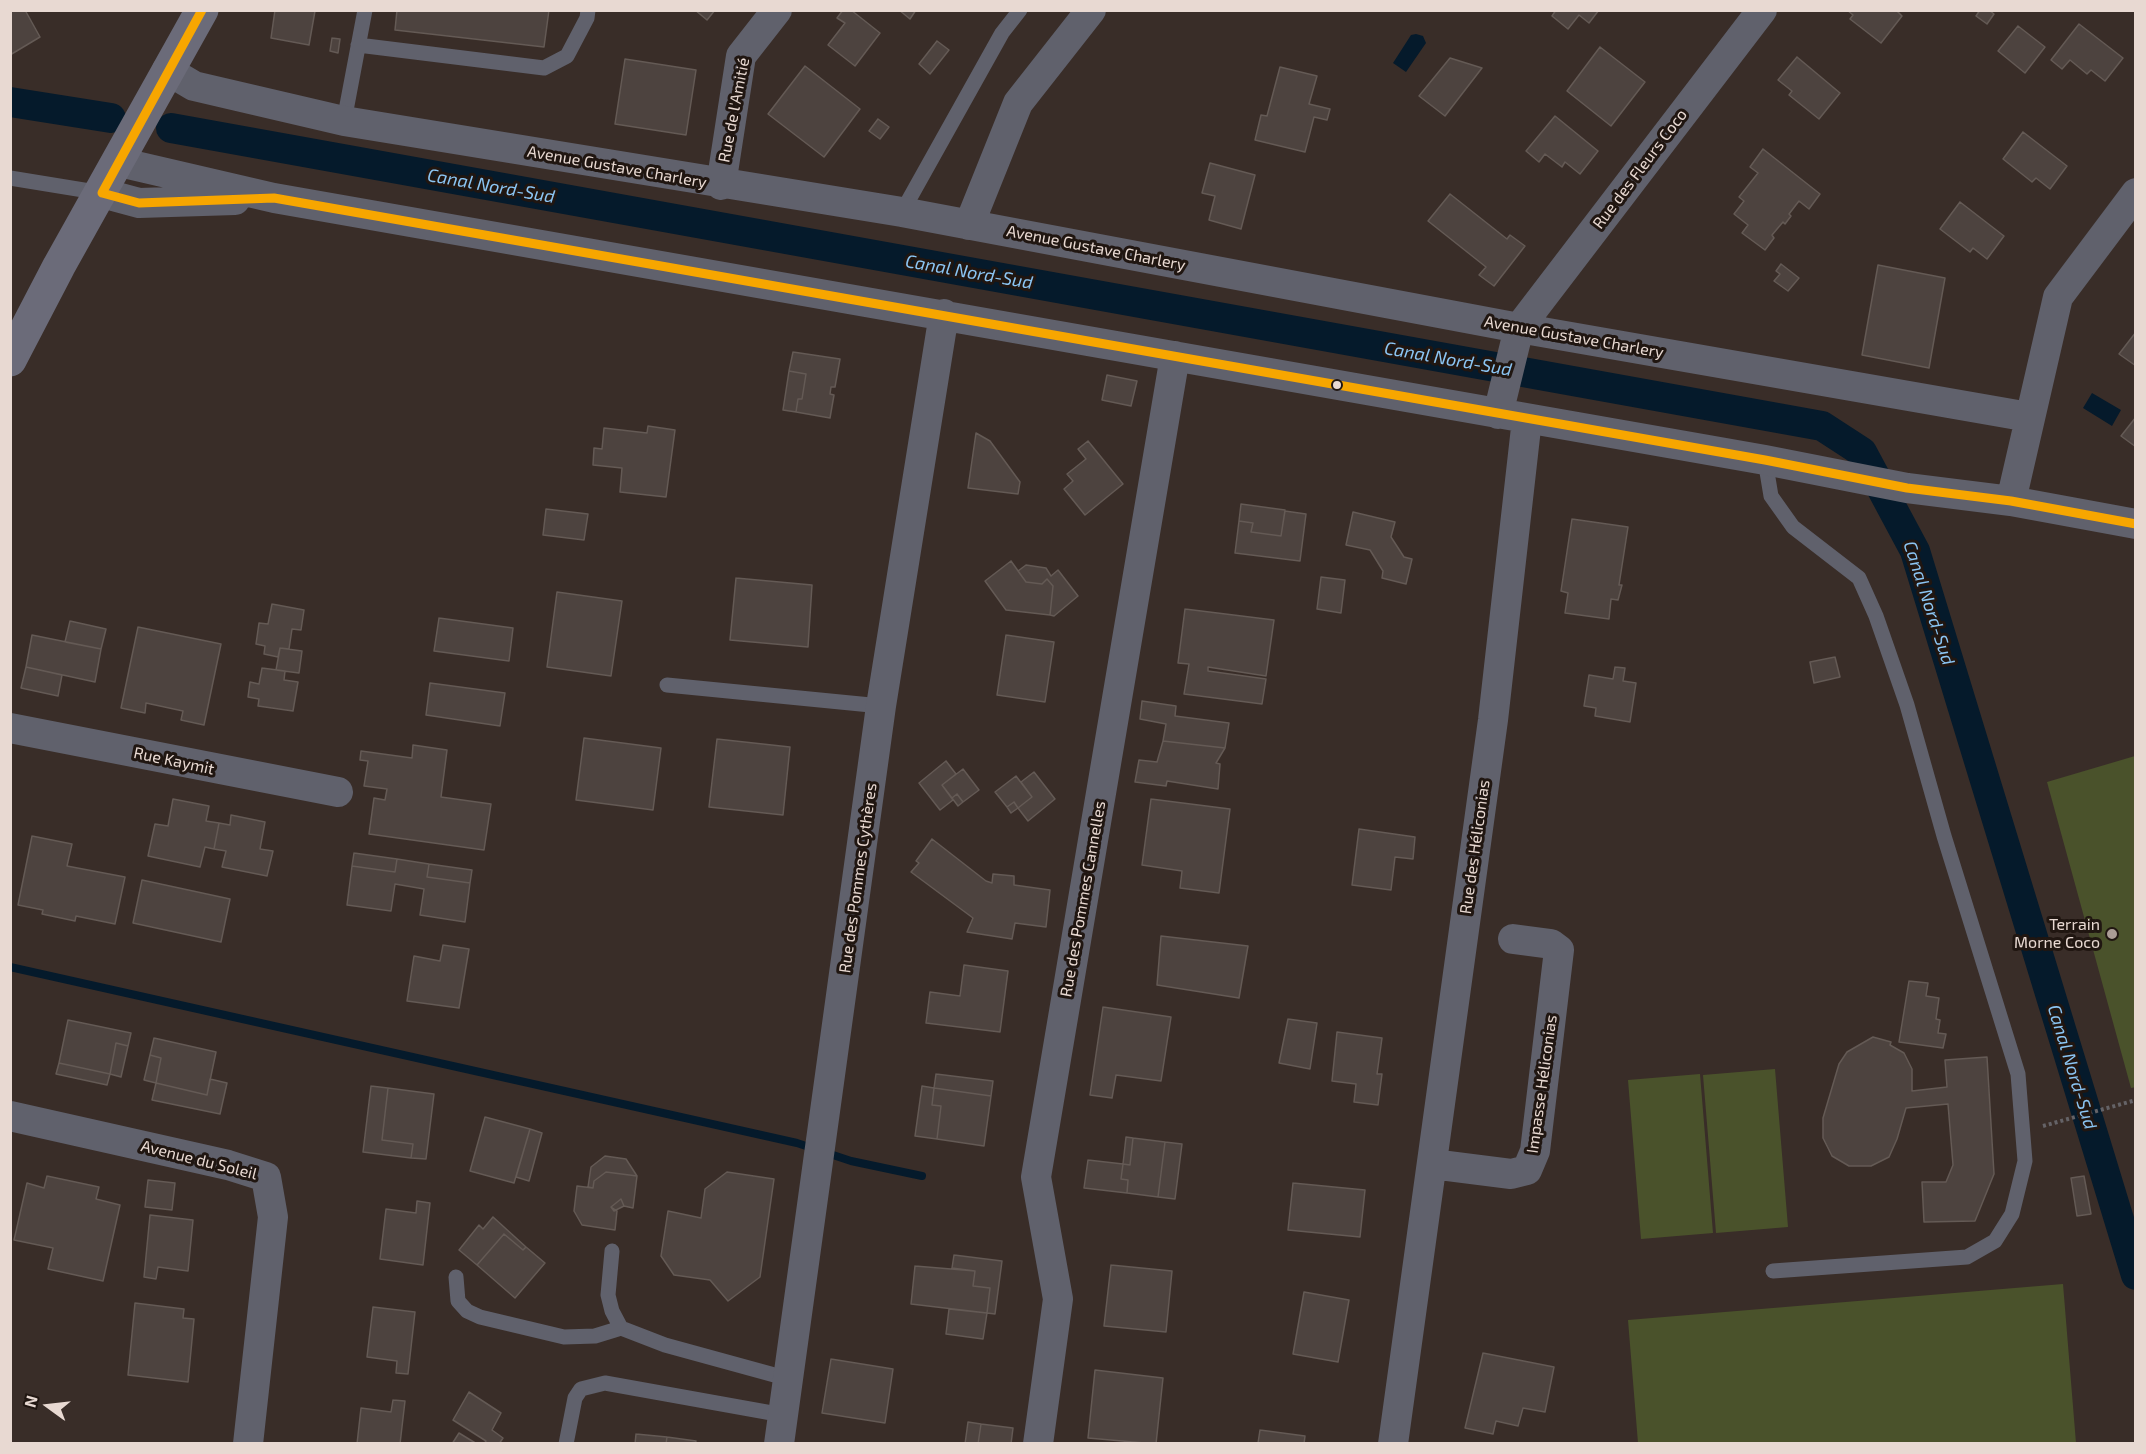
<!DOCTYPE html>
<html>
<head>
<meta charset="utf-8">
<style>
  body { margin:0 }
  #map { position:relative; width:2146px; height:1454px; overflow:hidden; background:#392d28; font-family:"Exo 2",sans-serif }
  canvas { display:block }
  .frame { position:absolute; inset:0; border:12px solid #e8d9d2; pointer-events:none }
  .north { position:absolute; left:18px; top:1376px; width:60px; height:60px; -webkit-text-stroke:4px #201611; paint-order:stroke; rotate:285deg; font-size:16px; font-weight:700; line-height:24px; text-align:center; color:#e8d9d2 }
  .north::after { content:''; display:block; margin:auto; width:21px; height:27px; background:#e8d9d2; clip-path:polygon(50% 0,100% 100%,50% 72%,0 100%) }
</style>
</head>
<body>
<div id="map">
<canvas width="2146" height="1454"></canvas>
<div class="frame"></div>
<div class="north">N</div>
</div>
<script>
const g = document.querySelector('canvas').getContext('2d');
g.lineJoin = 'round';
function paint(path, color) { g.fillStyle = color; g.fill(path, 'evenodd'); }
const shape = rows => new Path2D(rows.map(r => 'M' + r).join(''));
function trace(path, color, width, dash) { g.strokeStyle = color; g.lineWidth = width; g.lineCap = dash ? 'butt' : 'round'; g.setLineDash(dash || []); g.stroke(path); }
function write(font, color, halo, rows, align = 'center') {
  g.font = font + ' "Exo 2",sans-serif'; g.lineWidth = 6; g.setLineDash([]); g.textBaseline = 'middle'; g.strokeStyle = halo; g.fillStyle = color; for (const [text, x, y, turn = 0] of rows) {
    g.save(); g.translate(x, y); g.rotate((+turn || 0) * Math.PI / 180); g.textAlign = isNaN(turn) ? turn : align; if (halo) g.strokeText(text, 0, 0); g.fillText(text, 0, 0); g.restore();
  }
}
paint(shape([
  [2135,756,2136,1087,2131,1088,2047,782],
  [1775,1069,1788,1227,1716,1233,1703,1075],
  [1700,1074,1713,1233,1641,1239,1628,1080],
  [2063,1284,2076,1443,1638,1443,1628,1320]
]), '#4a522b');
paint(shape([
  [1416,34,1423,36,1426,43,1406,72,1393,63,1411,35],
  [2092,393,2121,410,2112,426,2083,408]
]), '#051a2b');
trace(shape([
  [10,967,797,1143,851,1161,922,1176]
]), '#051a2b', 8);
trace(shape([
  [10,102,111,118],
  [171,128,1822,426,1862,452,1915,551,2136,1275]
]), '#051a2b', 30);
const building = shape([
  [10,10,25,10,40,37,10,55,10,10],
  [275,10,315,11,309,45,271,38,275,10],
  [397,10,549,10,544,47,395,30,397,10],
  [695,10,715,10,707,20,695,10],
  [843,10,851,10,880,33,855,66,828,45,845,23,837,18,843,10],
  [899,10,916,10,910,19,899,10],
  [1556,10,1599,10,1589,23,1579,15,1568,29,1552,16,1556,10],
  [1847,10,1896,10,1902,16,1881,43,1850,19,1853,15,1847,10],
  [1980,10,1989,10,1994,14,1987,24,1976,16,1980,10],
  [2079,24,2123,58,2105,81,2091,70,2087,74,2070,60,2062,69,2051,60,2079,24],
  [2018,26,2045,47,2025,73,1998,51,2018,26],
  [332,38,340,39,338,53,330,51,332,38],
  [937,41,949,50,930,74,919,64,937,41],
  [1600,47,1645,82,1611,126,1567,91,1600,47],
  [1797,57,1840,93,1819,119,1789,95,1792,91,1778,80,1797,57],
  [1450,58,1482,68,1445,116,1419,96,1450,58],
  [625,59,696,70,686,135,615,124,625,59],
  [805,66,860,109,824,157,768,114,805,66],
  [1280,67,1317,76,1309,104,1330,109,1327,120,1314,117,1305,152,1255,140,1261,115,1267,116,1280,67],
  [1555,116,1598,151,1580,174,1565,162,1562,167,1545,154,1539,162,1526,151,1555,116],
  [878,119,889,127,880,139,869,131,878,119],
  [2023,132,2067,166,2050,189,2036,178,2032,182,2003,159,2023,132],
  [1763,149,1820,194,1809,209,1799,201,1789,214,1791,216,1785,224,1783,222,1772,235,1774,238,1765,250,1742,233,1748,225,1734,214,1744,201,1739,197,1758,173,1750,167,1763,149],
  [1210,163,1255,175,1241,229,1209,220,1215,196,1202,193,1210,163],
  [1450,194,1507,239,1510,235,1525,246,1494,286,1479,275,1486,267,1428,221,1450,194],
  [1960,202,2004,236,1987,259,1973,248,1970,252,1940,229,1960,202],
  [1781,264,1799,278,1788,291,1774,281,1780,274,1776,271,1781,264],
  [1878,265,1945,278,1929,368,1862,355,1878,265],
  [2136,332,2136,366,2119,354,2136,332],
  [793,352,840,359,835,387,831,387,830,394,834,395,830,418,796,412,798,399,802,399,806,374,789,371,793,352],
  [789,371,806,374,802,399,798,399,796,412,783,410,789,371],
  [1107,375,1137,381,1131,406,1102,400,1107,375],
  [2136,417,2136,447,2121,436,2136,417],
  [648,426,675,430,666,497,620,492,622,468,593,465,594,448,602,449,604,428,647,433,648,426],
  [976,433,990,441,1020,482,1018,494,968,488,976,433],
  [1088,441,1123,484,1085,515,1064,489,1073,481,1067,474,1086,459,1078,449,1088,441],
  [1241,504,1285,510,1281,536,1251,532,1253,523,1239,521,1241,504],
  [546,509,588,514,584,540,543,535,546,509],
  [1285,511,1306,514,1300,561,1235,553,1239,521,1253,523,1251,532,1281,536,1285,511],
  [1353,512,1395,522,1391,537,1404,557,1412,559,1406,584,1382,578,1383,571,1370,550,1346,545,1353,512],
  [1572,519,1628,527,1619,585,1622,585,1618,600,1611,599,1609,619,1565,613,1568,593,1561,591,1572,519],
  [1011,561,1026,582,1042,584,1047,579,1053,586,1050,615,1006,610,985,581,1011,561],
  [1026,565,1046,568,1051,576,1058,570,1078,596,1054,616,1050,615,1053,586,1047,579,1042,584,1026,582,1018,571,1026,565],
  [1321,577,1345,580,1341,613,1317,609,1321,577],
  [736,578,812,585,808,647,730,640,736,578],
  [557,592,622,601,611,676,547,667,557,592],
  [272,604,304,610,301,630,292,629,289,649,280,648,278,657,264,654,265,646,256,644,259,623,268,624,272,604],
  [1185,609,1274,620,1266,676,1208,667,1208,671,1266,679,1262,704,1184,694,1189,664,1178,663,1185,609],
  [439,618,513,628,509,661,434,651,439,618],
  [70,621,106,629,101,649,65,642,70,621],
  [138,627,221,644,204,725,181,720,183,711,146,703,145,713,121,708,138,627],
  [32,635,101,649,95,682,26,667,32,635],
  [1006,635,1054,642,1045,702,997,695,1006,635],
  [280,648,302,651,299,673,276,670,280,648],
  [1835,657,1840,677,1814,683,1810,662,1835,657],
  [26,667,62,675,58,696,21,688,26,667],
  [1615,667,1625,668,1623,681,1636,683,1630,722,1595,716,1596,708,1584,706,1589,675,1613,679,1615,667],
  [262,668,285,671,284,680,298,682,293,711,258,706,259,699,248,697,250,682,259,684,262,668],
  [430,683,505,693,500,726,426,715,430,683],
  [1142,701,1176,706,1175,716,1229,723,1225,748,1163,741,1166,724,1140,719,1142,701],
  [584,738,661,748,653,810,576,800,584,738],
  [717,739,790,747,783,815,709,807,717,739],
  [1163,741,1225,748,1216,763,1220,764,1218,789,1167,781,1166,786,1135,782,1139,760,1157,762,1163,741],
  [413,745,447,750,441,797,491,804,484,850,369,834,374,798,385,800,387,789,364,786,368,761,360,760,361,751,412,758,413,745],
  [946,761,956,774,942,785,953,800,940,810,919,783,946,761],
  [963,769,979,790,963,802,957,794,952,798,942,785,963,769],
  [1034,772,1055,799,1028,821,1018,808,1032,797,1021,782,1034,772],
  [1016,776,1032,797,1018,808,1014,802,1007,807,995,792,1016,776],
  [957,794,963,802,958,806,952,798,957,794],
  [173,799,209,806,206,821,219,823,214,849,205,847,200,867,148,856,155,824,168,826,173,799],
  [1151,799,1230,809,1219,893,1180,888,1182,871,1142,865,1151,799],
  [1014,802,1018,808,1011,813,1007,807,1014,802],
  [231,815,265,822,260,849,273,851,267,876,222,867,226,851,214,849,219,823,230,825,231,815],
  [1359,829,1415,837,1413,859,1395,857,1391,890,1352,885,1359,829],
  [32,836,72,844,67,866,125,877,115,924,76,916,75,921,42,914,43,910,18,905,32,836],
  [932,839,986,881,992,883,993,874,1014,876,1014,885,1050,890,1046,927,1015,923,1012,939,967,932,973,918,911,872,919,863,916,861,932,839],
  [354,853,397,859,395,872,352,866,354,853],
  [397,859,429,864,427,877,470,883,465,922,420,915,424,889,395,884,391,911,347,905,352,866,395,872,397,859],
  [429,864,472,870,470,883,427,877,429,864],
  [142,880,230,899,221,942,133,923,142,880],
  [1161,936,1248,946,1239,998,1157,985,1161,936],
  [443,945,469,949,459,1008,407,1001,414,956,440,961,443,945],
  [964,965,1008,971,1000,1032,926,1023,930,992,960,996,964,965],
  [1909,981,1928,983,1926,996,1939,998,1936,1019,1940,1020,1938,1033,1946,1034,1943,1048,1899,1042,1909,981],
  [1103,1007,1171,1017,1161,1081,1116,1075,1112,1098,1090,1095,1103,1007],
  [1288,1019,1317,1023,1310,1069,1279,1063,1288,1019],
  [68,1020,131,1033,128,1046,116,1043,110,1074,59,1063,68,1020],
  [1337,1032,1382,1038,1377,1074,1382,1074,1378,1105,1354,1102,1356,1084,1332,1081,1337,1032],
  [1873,1037,1891,1042,1890,1045,1904,1053,1912,1069,1912,1091,1947,1087,1945,1060,1987,1057,1994,1174,1975,1221,1924,1222,1922,1182,1946,1182,1953,1165,1948,1104,1906,1108,1897,1139,1889,1157,1871,1166,1849,1166,1832,1156,1823,1138,1823,1118,1839,1064,1847,1052,1873,1037],
  [154,1038,216,1052,207,1095,156,1083,161,1058,150,1055,154,1038],
  [116,1043,128,1046,121,1077,110,1074,116,1043],
  [150,1055,161,1058,156,1083,144,1080,150,1055],
  [59,1063,110,1074,107,1085,56,1074,59,1063],
  [936,1074,993,1081,991,1096,934,1088,936,1074],
  [210,1079,227,1083,220,1114,152,1100,156,1083,207,1095,210,1079],
  [371,1086,388,1088,382,1140,413,1144,411,1158,363,1152,371,1086],
  [922,1086,934,1088,932,1105,941,1106,937,1139,915,1136,922,1086],
  [388,1088,434,1094,426,1159,411,1158,413,1144,382,1140,388,1088],
  [934,1088,991,1096,984,1146,937,1139,941,1106,932,1105,934,1088],
  [485,1117,530,1129,514,1183,470,1171,485,1117],
  [530,1129,542,1133,529,1181,516,1177,530,1129],
  [1126,1137,1133,1138,1130,1165,1123,1164,1126,1137],
  [1133,1138,1165,1142,1158,1197,1127,1193,1128,1180,1121,1179,1123,1164,1130,1165,1133,1138],
  [1165,1142,1182,1144,1175,1199,1158,1197,1165,1142],
  [605,1156,626,1159,637,1176,606,1172,594,1181,593,1188,588,1187,591,1167,605,1156],
  [1088,1160,1123,1164,1121,1179,1128,1180,1127,1193,1084,1188,1088,1160],
  [606,1172,637,1176,633,1208,624,1206,621,1199,611,1207,617,1211,615,1230,582,1225,574,1211,577,1186,593,1188,594,1181,606,1172],
  [727,1172,774,1179,760,1277,728,1301,710,1280,674,1275,661,1256,668,1211,701,1218,705,1189,727,1172],
  [47,1176,99,1187,96,1199,120,1205,103,1281,48,1269,53,1248,14,1240,27,1183,44,1188,47,1176],
  [2084,1176,2091,1214,2077,1216,2071,1178,2084,1176],
  [148,1180,175,1183,172,1210,145,1207,148,1180],
  [1293,1183,1365,1190,1360,1237,1288,1230,1293,1183],
  [621,1199,624,1206,614,1211,611,1207,621,1199],
  [417,1201,430,1203,423,1265,380,1259,386,1209,416,1213,417,1201],
  [150,1215,193,1220,188,1271,158,1267,156,1279,144,1277,150,1215],
  [493,1217,526,1247,523,1250,504,1234,477,1265,459,1250,479,1225,483,1229,493,1217],
  [504,1234,523,1250,526,1247,545,1263,515,1298,477,1265,504,1234],
  [954,1255,1002,1261,995,1314,987,1313,990,1288,973,1286,975,1271,952,1268,954,1255],
  [1111,1265,1172,1271,1166,1332,1104,1326,1111,1265],
  [915,1266,975,1271,973,1286,990,1288,987,1313,911,1304,915,1266],
  [1304,1292,1349,1300,1338,1362,1293,1354,1304,1292],
  [135,1303,184,1309,183,1318,194,1319,188,1382,128,1375,135,1303],
  [373,1307,415,1312,408,1374,396,1373,397,1361,367,1357,373,1307],
  [949,1309,987,1313,983,1339,946,1334,949,1309],
  [1483,1353,1554,1367,1545,1412,1523,1408,1518,1426,1496,1421,1493,1434,1465,1428,1483,1353],
  [831,1359,893,1369,885,1423,822,1413,831,1359],
  [1095,1370,1163,1378,1156,1444,1088,1438,1095,1370],
  [469,1392,501,1413,492,1430,503,1438,499,1444,484,1444,486,1441,453,1420,469,1392],
  [393,1400,405,1401,400,1444,357,1444,361,1408,391,1412,393,1400],
  [968,1422,981,1424,978,1444,965,1444,968,1422],
  [981,1424,1013,1428,1011,1444,978,1444,981,1424],
  [1260,1430,1305,1436,1304,1444,1258,1443,1260,1430],
  [459,1433,477,1444,452,1444,459,1433],
  [636,1434,667,1437,666,1444,635,1444,636,1434],
  [667,1437,696,1441,695,1444,666,1444,667,1437]
]);
paint(building, '#4d433f');
trace(building, '#645a55', 1.5);
trace(shape([
  [2043,1126,2136,1100]
]), '#656367', 4, [3, 3]);
trace(shape([
  [358,45,544,68,567,56,587,18,588,10],
  [344,121,365,10],
  [10,178,102,193],
  [902,212,1002,33,1020,10],
  [1765,460,1771,496,1793,527,1859,578,1876,616,1907,705,1944,836,2018,1074,2025,1161,2012,1214,1995,1241,1967,1257,1773,1271],
  [667,685,881,706],
  [612,1251,608,1295,612,1311,621,1328,665,1345,789,1379],
  [456,1277,458,1301,467,1311,480,1317,564,1337,595,1336,621,1328],
  [566,1444,575,1398,581,1389,605,1383,783,1415]
]), '#60616c', 15);
trace(shape([
  [167,70,194,86,344,121,902,212,1519,328,2029,417],
  [119,162,274,198,1765,460,1907,488,2011,501,2136,524],
  [721,185,741,56,777,10],
  [102,193,139,203,235,200],
  [969,225,1018,103,1091,10],
  [1498,414,1519,328,1762,10],
  [2011,501,2058,297,2136,193],
  [10,728,338,792],
  [10,1116,228,1165,266,1177,273,1217,248,1444],
  [1432,1164,1511,1174,1527,1170,1535,1151,1559,950,1551,944,1513,939],
  [779,1444,881,706,944,314],
  [1038,1444,1058,1299,1036,1177,1175,356],
  [1393,1444,1493,720,1527,419]
]), '#60616c', 30);
trace(shape([
  [10,360,59,266,202,10]
]), '#6b6b79', 33);
trace(shape([
  [202,10,102,193,139,203,274,198,1765,460,1907,488,2011,501,2136,524]
]), '#f7a600', 9);
for (const [x, y, r, color] of [
  [1337,385,5,"#e8d9d2"],
  [2112,934,6,"#ab9d96"]
]) { const dot = new Path2D(); dot.arc(x, y, r, 0, 2 * Math.PI); g.fillStyle = color; g.fill(dot); trace(dot, '#201611', 2); }
write('16px', '#e8d9d2', '#201611', [
  ["Rue de l'Amitié",734,110,-79],
  ["Avenue Gustave Charlery",617,167,10],
  ["Rue des Fleurs Coco",1640,169,-53],
  ["Avenue Gustave Charlery",1096,248,11],
  ["Avenue Gustave Charlery",1574,337,10],
  ["Rue Kaymit",174,761,12],
  ["Rue des Héliconias",1475,847,-82],
  ["Rue des Pommes Cythères",858,878,-82],
  ["Rue des Pommes Cannelles",1083,899,-80],
  ["Impasse Héliconias",1542,1084,-82],
  ["Avenue du Soleil",199,1160,14]
]);
write('16px', '#e8d9d2', '#201611', [
  ["Terrain",2100,925],
  ["Morne Coco",2100,943]
], 'right');
write('italic 18px', '#8bc5f3', '#201611', [
  ["Canal Nord-Sud",491,186,10],
  ["Canal Nord-Sud",969,272,10],
  ["Canal Nord-Sud",1448,359,10],
  ["Canal Nord-Sud",1929,603,72],
  ["Canal Nord-Sud",2072,1067,73]
]);
</script>
</body>
</html>
